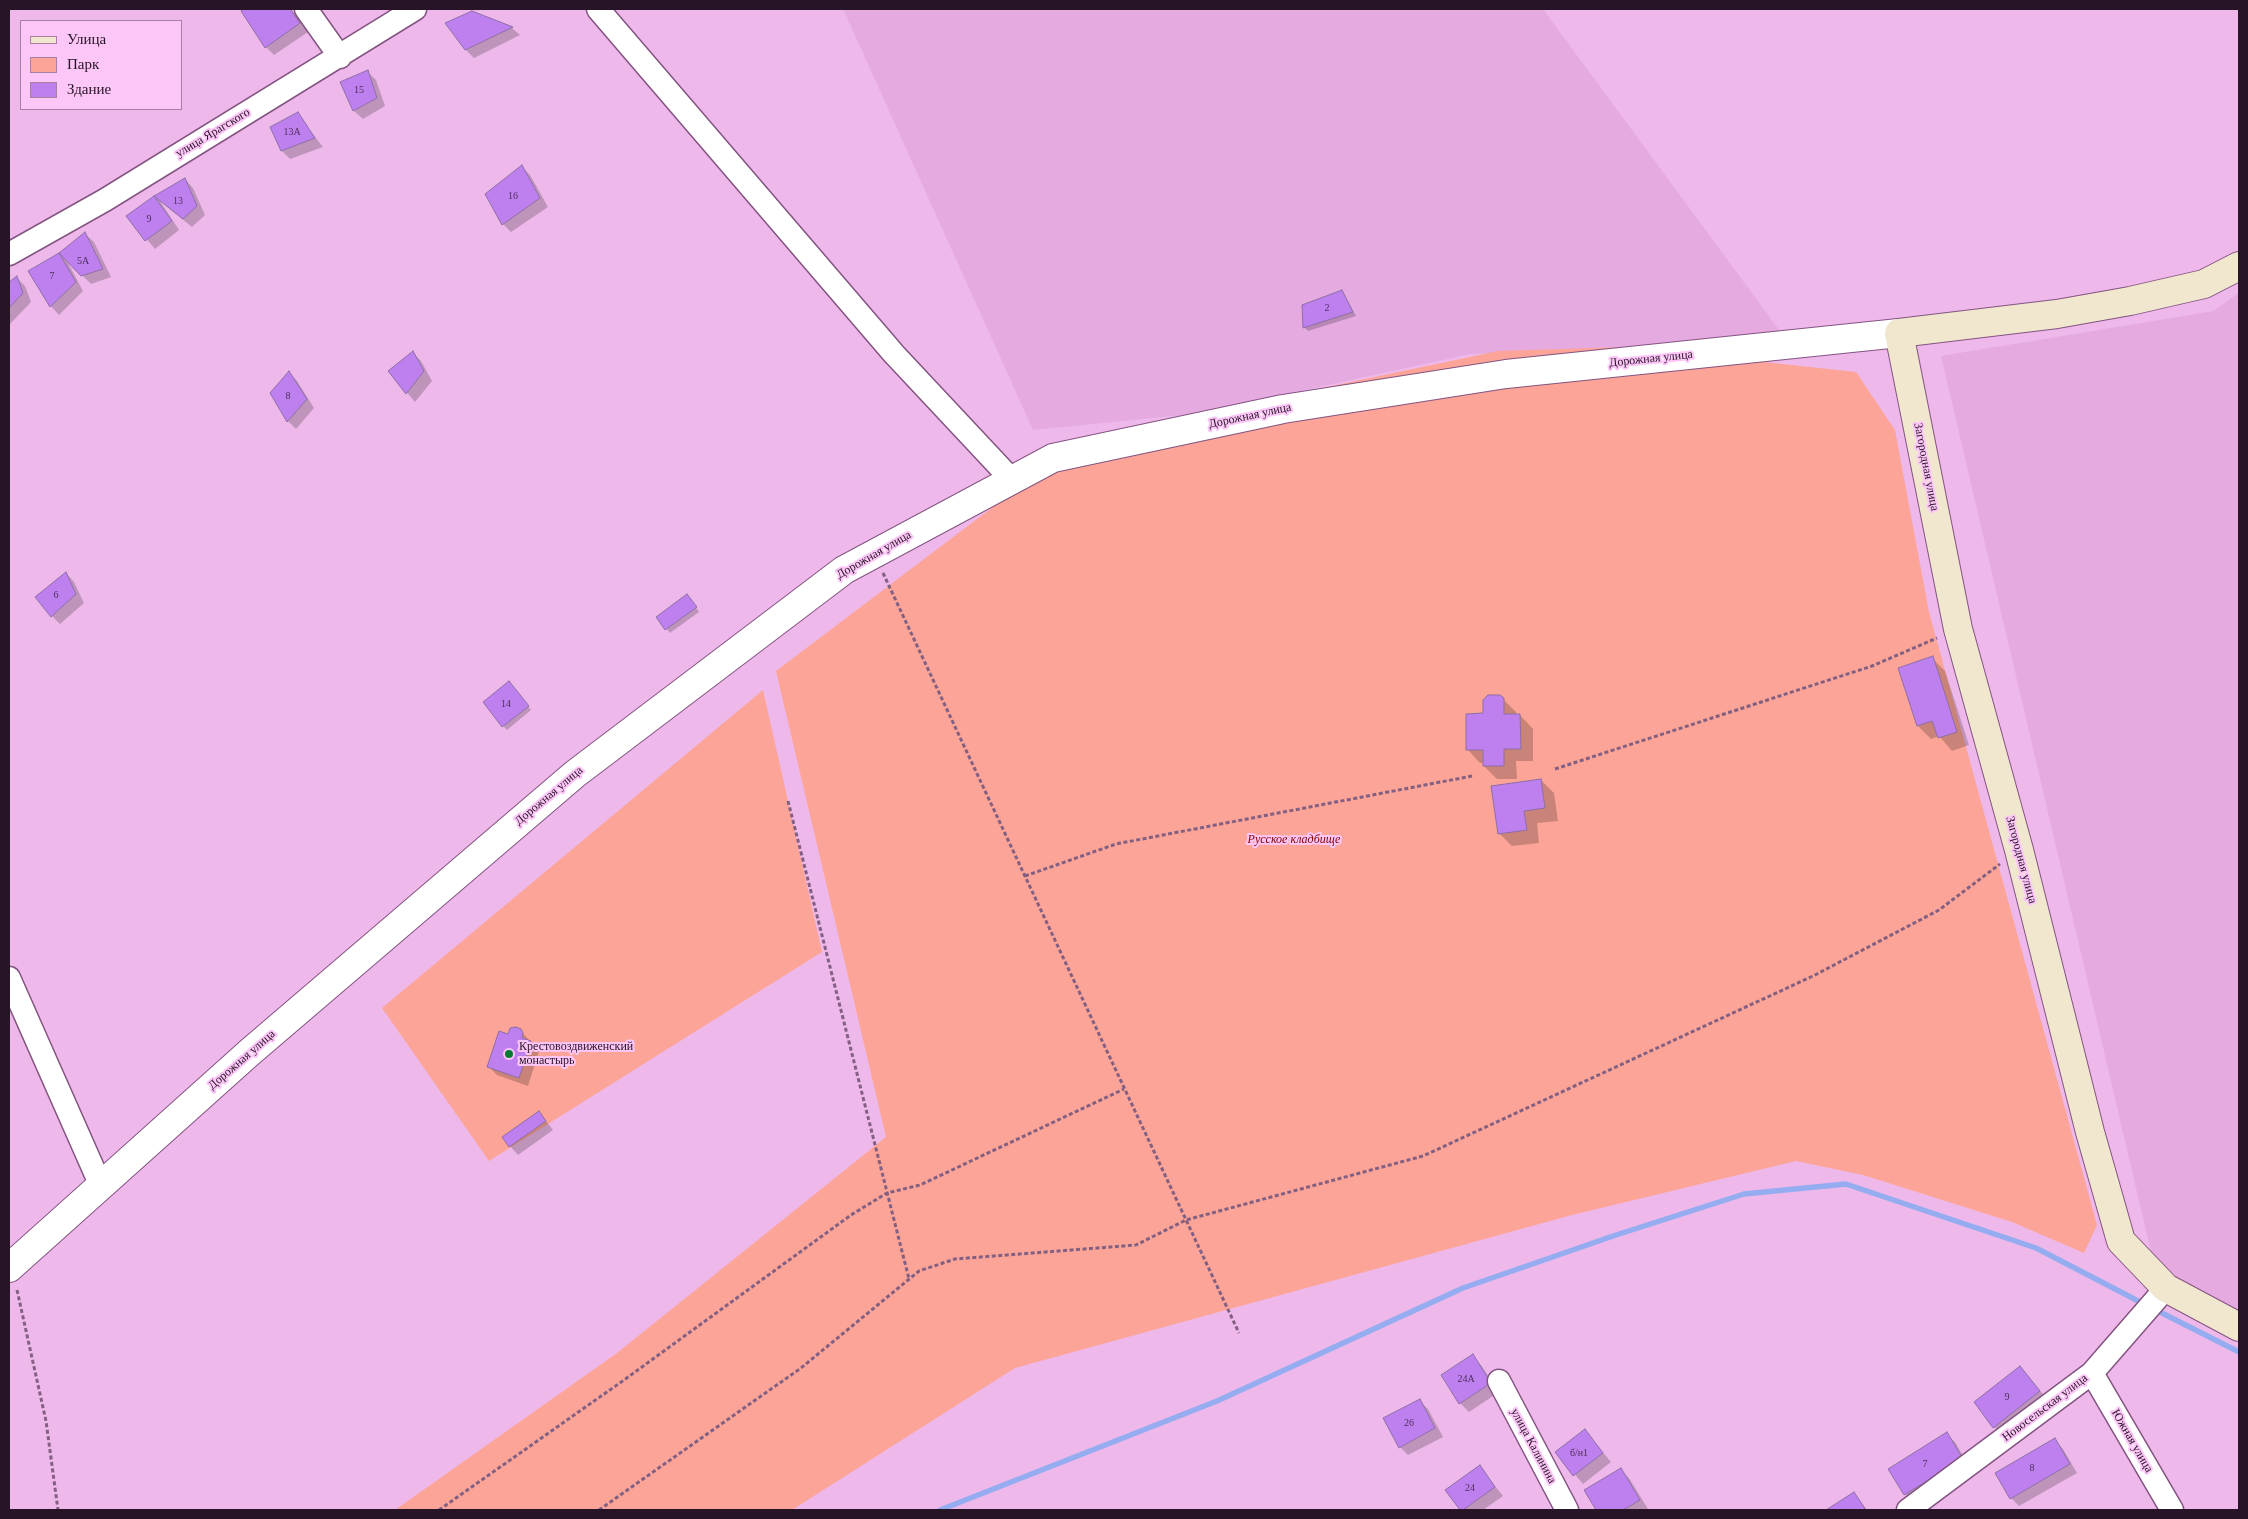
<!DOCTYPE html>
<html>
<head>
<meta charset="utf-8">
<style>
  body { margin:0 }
  #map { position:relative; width:2248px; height:1519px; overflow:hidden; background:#eeb9ea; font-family:Georgia,serif }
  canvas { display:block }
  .frame { position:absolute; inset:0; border:10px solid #271426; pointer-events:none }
  .legend { position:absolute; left:20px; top:20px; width:162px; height:90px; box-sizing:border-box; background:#fcc6f7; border:1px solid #a77fa3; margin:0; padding:6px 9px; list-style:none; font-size:15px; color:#271426 }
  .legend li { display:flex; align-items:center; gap:10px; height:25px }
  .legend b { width:25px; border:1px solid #a77fa3 }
</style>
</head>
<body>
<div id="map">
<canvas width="2248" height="1519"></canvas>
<div class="frame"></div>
<ul class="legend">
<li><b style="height:6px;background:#f0e7ce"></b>Улица</li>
<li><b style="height:14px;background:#fca497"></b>Парк</li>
<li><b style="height:14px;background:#bf80ef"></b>Здание</li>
</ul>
</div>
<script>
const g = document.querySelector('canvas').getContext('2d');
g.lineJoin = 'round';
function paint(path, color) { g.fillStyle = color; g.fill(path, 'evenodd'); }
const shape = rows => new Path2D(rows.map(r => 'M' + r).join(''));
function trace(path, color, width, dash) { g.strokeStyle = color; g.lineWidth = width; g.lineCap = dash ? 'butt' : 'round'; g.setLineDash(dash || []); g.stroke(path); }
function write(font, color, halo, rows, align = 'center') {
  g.font = font + ' Georgia,serif'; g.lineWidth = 4; g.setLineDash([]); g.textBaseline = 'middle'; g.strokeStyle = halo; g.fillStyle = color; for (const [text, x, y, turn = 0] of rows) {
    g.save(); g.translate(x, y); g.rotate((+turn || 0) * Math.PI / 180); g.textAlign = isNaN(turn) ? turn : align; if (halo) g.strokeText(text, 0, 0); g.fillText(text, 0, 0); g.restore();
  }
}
paint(shape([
  [843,9,1543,9,1788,342,1471,354,1194,414,1033,430],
  [2239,293,2239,1318,2154,1265,1941,356,2213,311]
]), '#e5abe1');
paint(shape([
  [1624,347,1856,372,1895,430,1929,612,2097,1225,2084,1253,2012,1222,1863,1175,1796,1161,1572,1215,1015,1368,792,1510,395,1510,617,1353,886,1137,776,671,1055,460,1180,418,1498,351],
  [763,690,822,952,489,1161,382,1008]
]), '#fca497');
paint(shape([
  [246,9,291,9,308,32,274,55,266,47,243,11],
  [472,12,512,28,520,35,474,58,465,49],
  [368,72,376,80,385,106,363,119,354,111,342,83],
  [297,114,323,147,290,159,282,151],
  [522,167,530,175,548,207,511,232,503,224],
  [185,179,193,188,205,215,192,227,160,201,179,230,155,249,127,216],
  [85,234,94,242,111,277,91,284,66,259,83,291,59,315,51,306,30,272,60,254],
  [16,277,25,286,31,302,10,324,9,284],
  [1342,291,1356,316,1308,331,1305,328,1303,306],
  [413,353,421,361,432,381,415,402,389,371],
  [289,372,297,381,314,408,296,429,288,421],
  [66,573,74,582,84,603,60,624,52,616],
  [691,600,699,612,670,633,658,618],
  [1932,658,1945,671,1969,745,1952,751,1939,736,1931,739,1918,726],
  [512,687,531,710,507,730,503,726],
  [1503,699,1516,712,1516,715,1520,715,1533,729,1533,761,1516,761,1517,779,1497,779,1484,766,1484,763,1480,763,1467,749,1484,714],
  [1541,780,1554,793,1558,821,1537,823,1539,843,1512,846,1499,833],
  [520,1030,539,1051,528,1086,497,1075,489,1067,509,1035],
  [539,1112,553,1130,518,1155,510,1146],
  [1472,1356,1481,1365,1499,1392,1469,1412,1460,1403],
  [2020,1367,2048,1400,2003,1435,1994,1427],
  [1420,1401,1428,1409,1443,1437,1408,1455,1400,1447],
  [1584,1430,1611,1462,1583,1484,1556,1452],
  [1946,1434,1955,1442,1970,1468,1914,1503,1905,1494,1889,1469],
  [2055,1440,2063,1449,2077,1473,2019,1506,2011,1498],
  [1480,1467,1503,1496,1483,1510,1461,1510,1447,1490],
  [1620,1469,1629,1478,1648,1509,1597,1510,1586,1491],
  [1854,1494,1867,1510,1828,1510]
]), '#0003');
trace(shape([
  [2154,1309,2239,1352],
  [940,1510,1217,1401,1463,1288,1616,1235,1744,1194,1846,1184,2036,1248,2146,1305]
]), '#95adf0', 5.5);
const building = shape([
  [244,9,290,9,300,23,265,48,241,11,244,9],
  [472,11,513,27,465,50,445,23,472,11],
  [368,70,377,98,353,111,340,82,368,70],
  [298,112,315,138,281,151,270,127,298,112],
  [522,165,540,198,502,225,485,194,522,165],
  [185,178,197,206,183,219,154,196,185,178],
  [154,196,172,221,145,241,126,216,154,196],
  [85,232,103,269,81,276,59,253,85,232],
  [59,253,76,282,50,307,28,271,59,253],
  [17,276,23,293,9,308,9,282,17,276],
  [1342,290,1353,312,1303,328,1302,305,1342,290],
  [413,351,424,371,406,394,388,371,413,351],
  [289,371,307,399,287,422,270,393,289,371],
  [66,572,76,594,51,617,35,597,66,572],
  [687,594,697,607,665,630,656,617,687,594],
  [1933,656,1957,732,1938,738,1932,721,1917,726,1898,668,1933,656],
  [509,681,529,706,502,727,483,702,509,681],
  [1488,695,1500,695,1504,698,1504,714,1520,714,1521,749,1504,749,1504,766,1483,766,1483,750,1466,750,1466,714,1483,713,1483,700,1488,695],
  [1541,779,1545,808,1524,811,1527,830,1498,834,1491,786,1541,779],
  [516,1027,521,1029,523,1033,522,1038,531,1041,519,1078,487,1067,499,1031,508,1034,510,1028,516,1027],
  [539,1111,546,1121,509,1147,502,1137,539,1111],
  [1473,1354,1491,1383,1459,1404,1441,1375,1473,1354],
  [2020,1366,2040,1391,1993,1428,1974,1402,2020,1366],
  [1420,1399,1435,1428,1399,1448,1383,1418,1420,1399],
  [1585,1429,1603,1453,1573,1476,1555,1452,1585,1429],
  [1947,1432,1963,1459,1904,1495,1888,1469,1947,1432],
  [2055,1438,2070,1464,2010,1499,1995,1473,2055,1438],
  [1480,1465,1495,1487,1463,1510,1460,1510,1445,1490,1480,1465],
  [1621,1468,1640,1500,1623,1510,1596,1510,1584,1490,1621,1468],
  [1854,1492,1866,1510,1826,1510,1854,1492]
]);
paint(building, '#bf80ef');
trace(building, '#8d6fa6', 1);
const minor = shape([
  [306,9,340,57],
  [598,9,894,354,1012,480],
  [9,254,105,200,415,9],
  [9,978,101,1186],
  [2092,1373,2172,1510],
  [1499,1381,1567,1510],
  [1908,1510,2092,1373,2166,1288]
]);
const tertiary = shape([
  [9,1268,250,1052,575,774,844,570,1053,458,1283,409,1506,374,1899,333]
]);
const secondary = shape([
  [2239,266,2204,284,2130,301,2057,314,1899,333,1958,629,2019,850,2090,1132,2121,1241,2166,1288,2239,1327]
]);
trace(minor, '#835481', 25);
trace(tertiary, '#835481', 30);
trace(secondary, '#835481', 30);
trace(shape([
  [883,573,1239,1333],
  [1555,769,1872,666,1937,638],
  [788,801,909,1279],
  [1025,876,1116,844,1472,776],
  [17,1290,46,1421,58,1510],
  [439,1510,624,1380,851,1215,887,1193,920,1185,1124,1089],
  [599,1510,801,1368,919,1271,955,1259,1136,1245,1186,1220,1423,1156,1813,976,1939,910,2000,864]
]), '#836081', 3, [4, 2.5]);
trace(minor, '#fff', 22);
trace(tertiary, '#fff', 28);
trace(secondary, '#f0e7ce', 28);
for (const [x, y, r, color] of [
  [509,1054,5,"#017b32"]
]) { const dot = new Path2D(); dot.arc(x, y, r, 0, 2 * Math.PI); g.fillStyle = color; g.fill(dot); trace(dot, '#fcc6f7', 2); }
write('10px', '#4d2f58', null, [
  ["15",359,90],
  ["13А",292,132],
  ["16",513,196],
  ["13",178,201],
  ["9",149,219],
  ["5А",83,261],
  ["7",52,276],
  ["2",1327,308],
  ["8",288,396],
  ["6",56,595],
  ["14",506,704],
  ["24А",1466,1379],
  ["9",2007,1397],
  ["26",1409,1423],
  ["б/н1",1579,1453],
  ["7",1925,1464],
  ["8",2032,1468],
  ["24",1470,1488]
]);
write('12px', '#271426', '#fcc6f7', [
  ["улица Ярагского",213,133,-31],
  ["Дорожная улица",1651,359,-6],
  ["Дорожная улица",1250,416,-12],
  ["Загородная улица",1926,467,79],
  ["Дорожная улица",874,555,-30],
  ["Дорожная улица",549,796,-40],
  ["Загородная улица",2021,860,75],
  ["Дорожная улица",242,1060,-41],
  ["Новосельская улица",2045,1408,-37],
  ["Южная улица",2132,1441,60],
  ["улица Калинина",1533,1446,62]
]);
write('italic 12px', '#830001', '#fcc6f7', [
  ["Русское кладбище",1294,840]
]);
write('12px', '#271426', '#fcc6f7', [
  ["Крестовоздвиженский",519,1047],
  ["монастырь",519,1061]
], 'left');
</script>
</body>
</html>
